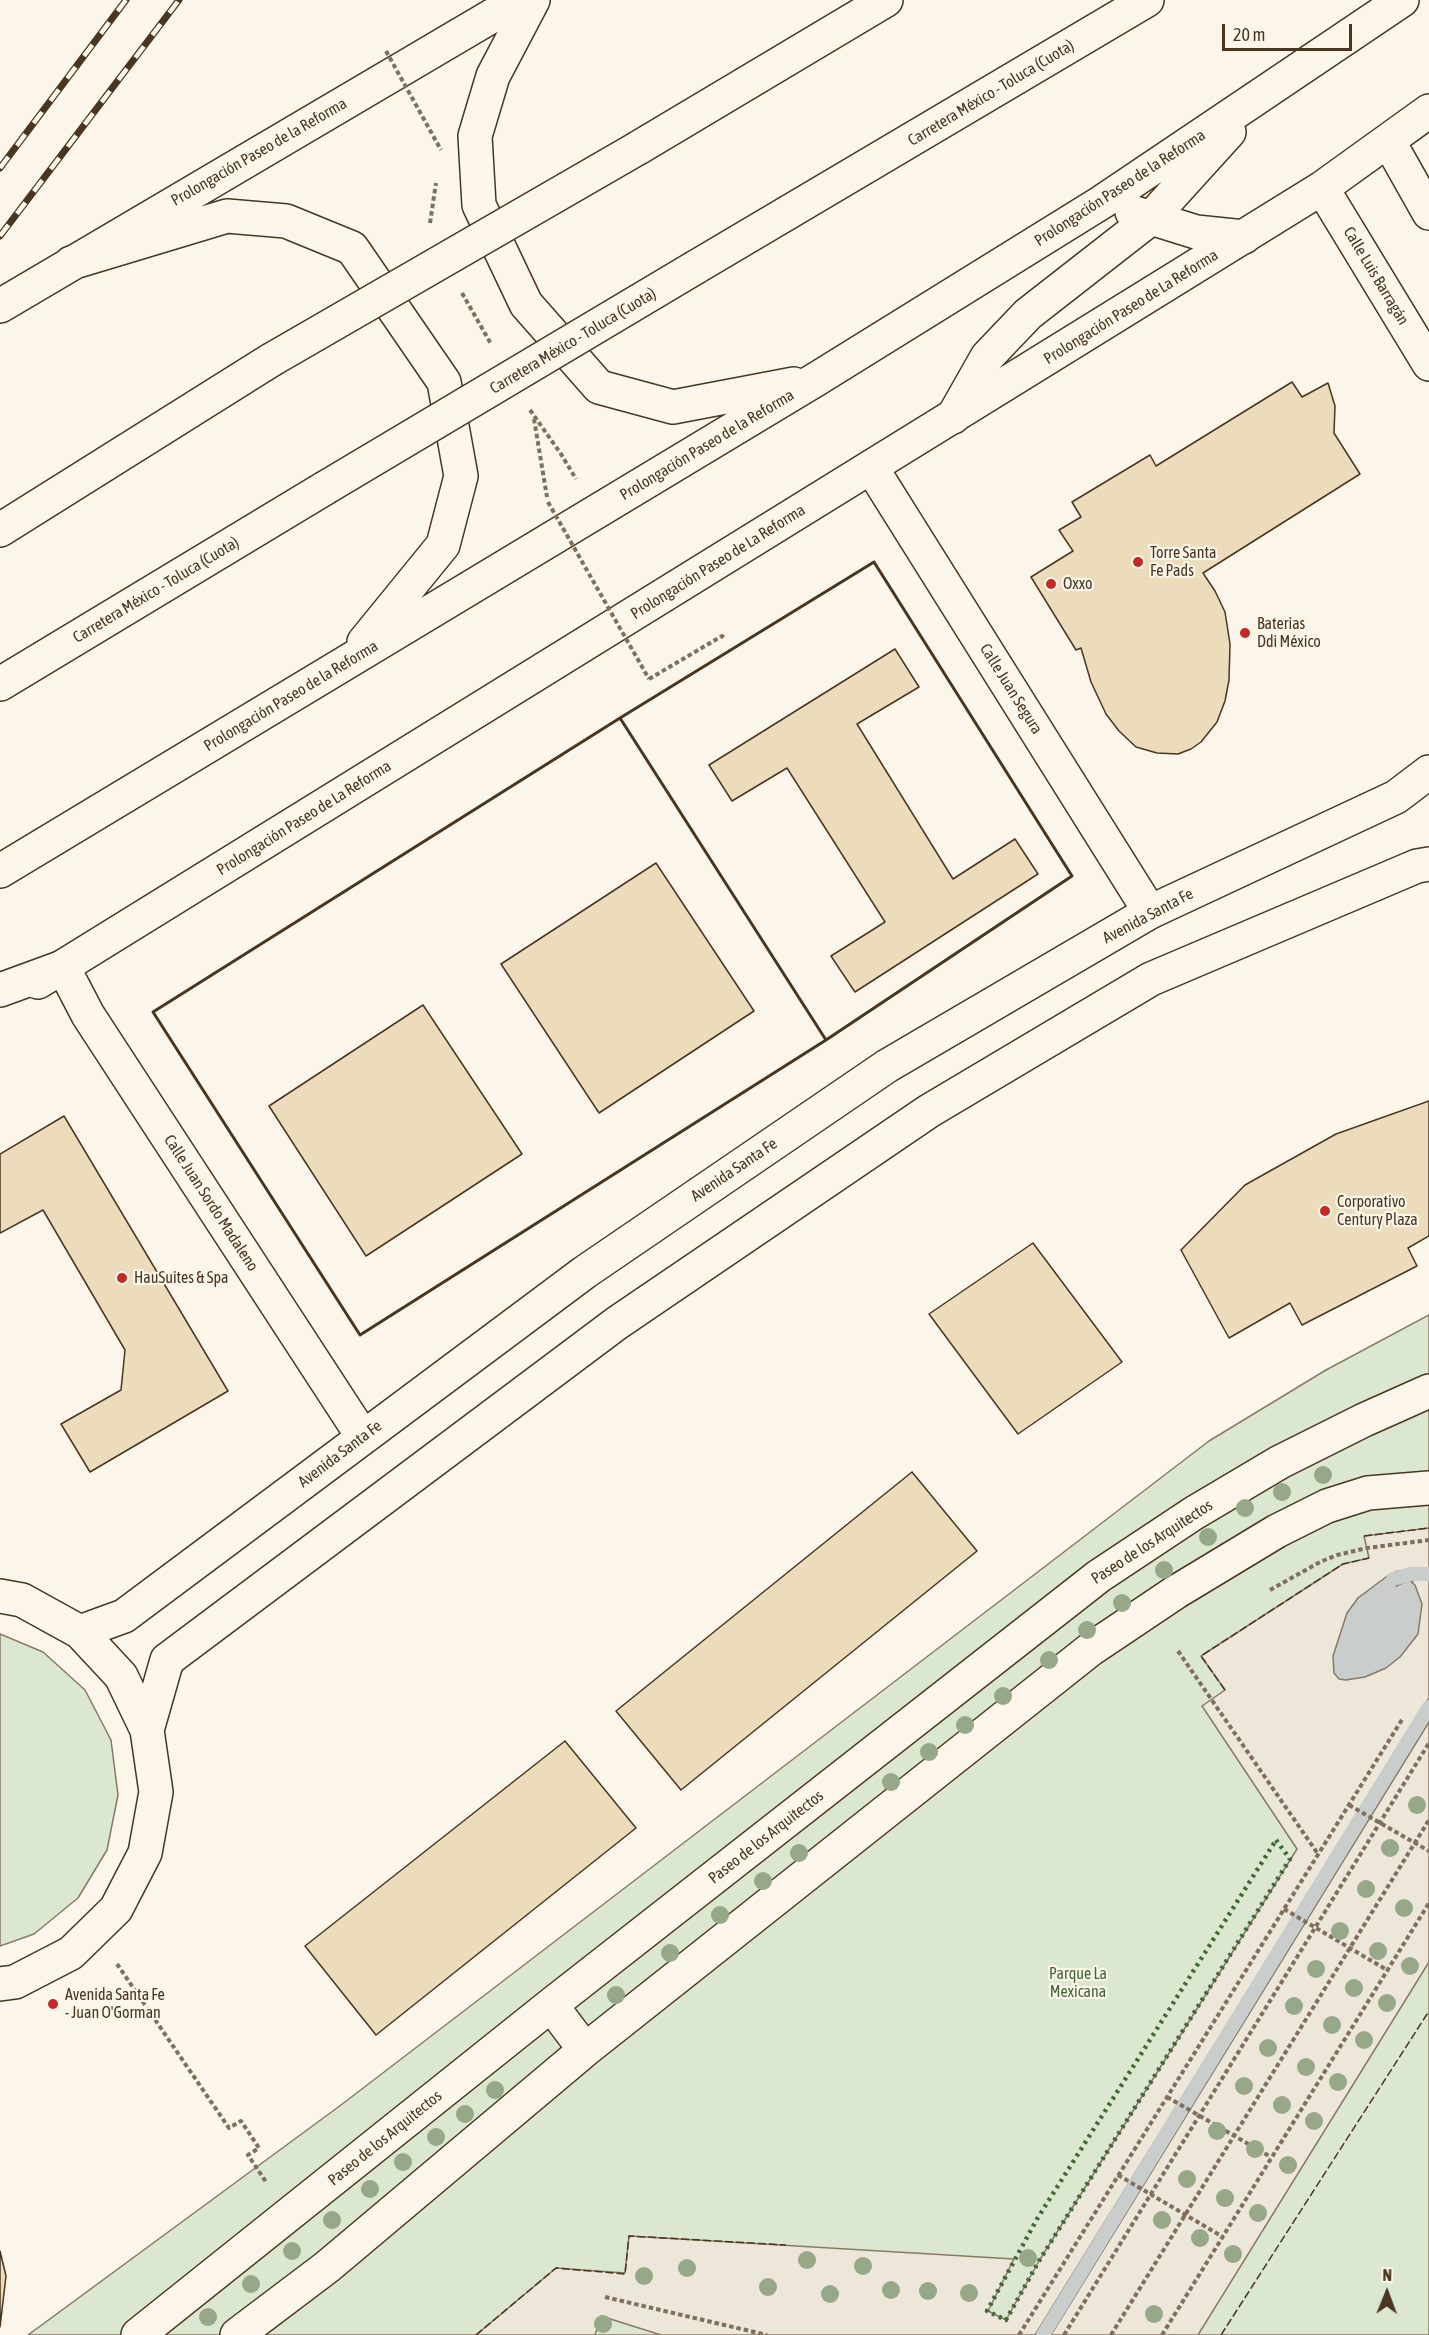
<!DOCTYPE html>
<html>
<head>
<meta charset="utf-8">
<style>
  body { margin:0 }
  #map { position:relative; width:1429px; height:2335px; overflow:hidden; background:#fbf6e9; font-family:"Asap Condensed",sans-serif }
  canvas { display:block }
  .north { position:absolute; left:1357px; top:2263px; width:60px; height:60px; -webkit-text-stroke:4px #fbf6e9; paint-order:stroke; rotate:1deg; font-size:16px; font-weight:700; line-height:24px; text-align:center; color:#4a3520 }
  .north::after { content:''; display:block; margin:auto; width:21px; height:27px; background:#4a3520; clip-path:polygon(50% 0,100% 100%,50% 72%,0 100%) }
  .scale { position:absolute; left:1222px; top:24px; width:130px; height:27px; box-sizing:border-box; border:3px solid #4a3520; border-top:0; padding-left:8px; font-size:18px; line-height:21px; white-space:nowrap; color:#4a3520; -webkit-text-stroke:4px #fbf6e9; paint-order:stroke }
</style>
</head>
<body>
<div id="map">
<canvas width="1429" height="2335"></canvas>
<div class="north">N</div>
<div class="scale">20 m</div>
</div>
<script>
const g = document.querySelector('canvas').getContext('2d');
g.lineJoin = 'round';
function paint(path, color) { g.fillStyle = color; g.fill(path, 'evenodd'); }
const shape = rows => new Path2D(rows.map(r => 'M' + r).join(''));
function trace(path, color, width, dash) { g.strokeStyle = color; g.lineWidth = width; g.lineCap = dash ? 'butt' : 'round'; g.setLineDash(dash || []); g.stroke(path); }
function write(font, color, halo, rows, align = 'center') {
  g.font = font + ' "Asap Condensed",sans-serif'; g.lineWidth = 4.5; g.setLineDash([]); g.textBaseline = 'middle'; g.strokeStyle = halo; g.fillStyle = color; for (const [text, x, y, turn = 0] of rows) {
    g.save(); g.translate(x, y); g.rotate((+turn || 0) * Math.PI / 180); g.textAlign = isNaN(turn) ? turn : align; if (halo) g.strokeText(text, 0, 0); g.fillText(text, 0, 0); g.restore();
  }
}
const green = shape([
  [1429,1315,1429,2335,28,2335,341,2105,1209,1441,1326,1370,1429,1315],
  [0,1634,43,1652,85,1690,111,1740,118,1795,107,1850,78,1898,34,1934,0,1946,0,1634]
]);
paint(green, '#dce7d0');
trace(green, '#887966', 1.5);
const parking = shape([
  [1429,1528,1429,1568,1397,1571,1358,1598,1413,1582,1409,1580,1429,1579,1429,1698,1035,2335,661,2335,601,2316,595,2335,476,2335,556,2268,625,2273,629,2236,1014,2259,988,2311,1006,2320,1039,2261,1297,1849,1202,1706,1225,1690,1201,1656,1343,1564,1369,1558,1364,1536,1429,1528],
  [1429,1722,1429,1962,1198,2335,1051,2335,1429,1722]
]);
paint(parking, '#ede7d9');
trace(parking, '#887966', 1.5);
const water = shape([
  [1390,1574,1396,1586,1409,1580,1415,1585,1422,1604,1418,1634,1400,1657,1386,1668,1365,1677,1346,1680,1339,1679,1334,1673,1333,1656,1347,1613,1358,1598,1390,1574]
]);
paint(water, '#c9cecd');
trace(water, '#887966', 1.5);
trace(shape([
  [1393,1579,1411,1574,1429,1574],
  [1043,2335,1429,1707]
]), '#c9cecd', 14);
const building = shape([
  [1292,382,1302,397,1328,383,1335,406,1334,433,1360,474,1203,573,1215,591,1225,612,1230,644,1229,680,1225,701,1217,722,1201,742,1191,749,1178,754,1157,753,1136,747,1119,731,1106,714,1091,682,1081,648,1076,650,1031,577,1073,551,1059,530,1081,517,1072,502,1150,455,1156,466,1292,382],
  [895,649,919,687,857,724,953,879,1015,839,1038,874,855,992,831,956,885,922,787,768,732,801,709,765,895,649],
  [656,863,754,1011,599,1113,501,964,656,863],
  [423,1005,522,1154,366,1256,269,1106,423,1005],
  [1429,1101,1429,1236,1408,1248,1417,1266,1302,1325,1290,1303,1229,1338,1181,1250,1245,1185,1336,1134,1429,1101],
  [64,1116,228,1391,90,1472,61,1424,121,1390,125,1350,43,1210,0,1233,0,1154,64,1116],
  [1033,1243,1122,1362,1018,1434,929,1314,1033,1243],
  [912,1472,977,1551,681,1790,616,1711,912,1472],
  [565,1741,636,1828,376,2035,305,1946,565,1741],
  [0,2251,6,2276,0,2327,0,2251]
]);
paint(building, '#ecdcbc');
trace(building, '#4a3520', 1.5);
const minor = shape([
  [1389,142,1429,213],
  [1322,188,1429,364],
  [871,467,1150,912],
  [63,967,88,1015,363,1437],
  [38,982,1322,188,1429,111],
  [551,2005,585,2050],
  [138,2335,551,2005,1099,1576,1194,1513,1280,1462,1364,1420,1429,1391],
  [237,2335,327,2267,585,2050,1091,1649,1176,1592,1277,1531,1327,1506,1368,1493,1429,1488]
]);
const tertiary = shape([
  [0,1596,22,1600,80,1632,121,1676,147,1730,156,1792,145,1853,116,1909,71,1953,15,1982,0,1984],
  [80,1632,124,1616,585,1272,887,1066,1150,912,1396,797,1429,772],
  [147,1730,167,1660,617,1323,929,1111,1151,979,1417,866,1429,864]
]);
const secondary = shape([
  [533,0,493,76,475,136,479,205,526,304,599,387,673,407,794,384],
  [1132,212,1196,232,1244,237],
  [71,263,227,216,286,221,352,248,444,382,461,476,443,545,364,642],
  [0,306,519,0],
  [953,417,987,357,1028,314,1151,218,1229,132],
  [0,871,815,380,1102,202,1402,0],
  [0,990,63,967]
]);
const motorway = shape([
  [638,148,886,0],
  [696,267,1147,0],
  [0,530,271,360],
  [0,684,325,488]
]);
trace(minor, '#4a3520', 36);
trace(tertiary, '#4a3520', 36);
trace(secondary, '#4a3520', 36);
trace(motorway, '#4a3520', 36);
trace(shape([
  [430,223,436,183],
  [462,293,491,344],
  [530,410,561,454,576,479],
  [534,419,547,497],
  [649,679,722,636,725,640],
  [1270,1590,1320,1562,1337,1555,1367,1548,1429,1540],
  [1178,1651,1318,1854],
  [1349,1805,1429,1851],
  [1284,1909,1387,1970],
  [117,1964,229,2128,241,2121,259,2148,248,2155,266,2182],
  [1167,2097,1271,2157],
  [1118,2175,1223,2237],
  [605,2297,767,2335],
  [1019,2335,1403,1718],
  [1064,2335,1429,1743],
  [1111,2335,1429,1820],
  [1162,2335,1429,1903]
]), '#7f6f5c', 4, [4.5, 3]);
trace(minor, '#fbf6e9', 33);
trace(tertiary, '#fbf6e9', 33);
trace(secondary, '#fbf6e9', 33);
trace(motorway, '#fbf6e9', 33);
const rail = shape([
  [0,168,126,0],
  [0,236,179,0]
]);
trace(rail, '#4a3520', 7);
trace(rail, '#fbf6e9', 4.5, [14]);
const motorwayBridge = shape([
  [271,360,638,148],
  [325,488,696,267]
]);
trace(motorwayBridge, '#4a3520', 36, []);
trace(shape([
  [386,51,441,150],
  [548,502,649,679]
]), '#7f6f5c', 4, [4.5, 3]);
trace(motorwayBridge, '#fbf6e9', 33);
trace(shape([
  [1276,1840,1290,1859,1039,2261,1006,2320,987,2311,1037,2219,1276,1840]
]), '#436837', 4.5, [3, 4.5]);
trace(shape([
  [1364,1536,1429,1528],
  [1225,1690,1201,1656,1343,1564,1369,1558],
  [476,2335,556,2268,625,2274,629,2236,786,2245],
  [1221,2335,1429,2011]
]), '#4a3520', 1.5, [8, 3]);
trace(shape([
  [874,562,1072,876,826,1040,620,718,874,562],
  [620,718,826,1040,360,1335,153,1012,620,718]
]), '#4a3520', 3);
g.fillStyle = '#96a887';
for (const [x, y] of [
  [1323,1475],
  [1282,1492],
  [1245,1508],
  [1208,1537],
  [1164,1570],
  [1122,1603],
  [1087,1630],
  [1049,1660],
  [1003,1696],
  [965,1725],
  [929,1752],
  [891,1782],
  [1417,1805],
  [1390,1848],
  [799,1853],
  [763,1881],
  [1366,1889],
  [1404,1908],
  [720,1915],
  [1340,1931],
  [1378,1951],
  [670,1953],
  [1410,1966],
  [1316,1969],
  [1354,1988],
  [616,1995],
  [1387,2003],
  [1294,2006],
  [1332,2025],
  [1364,2040],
  [1268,2048],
  [1306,2067],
  [1338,2082],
  [1244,2086],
  [495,2090],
  [1282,2105],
  [465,2114],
  [1314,2121],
  [1217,2131],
  [436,2137],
  [1255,2149],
  [403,2162],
  [1288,2165],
  [1187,2179],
  [370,2189],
  [1225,2198],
  [1258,2213],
  [332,2220],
  [1162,2220],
  [1200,2238],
  [292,2251],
  [1233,2254],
  [1028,2258],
  [807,2260],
  [863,2266],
  [687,2268],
  [644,2276],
  [251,2284],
  [768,2287],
  [891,2290],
  [928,2291],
  [969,2293],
  [830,2294],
  [1154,2314],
  [208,2317],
  [603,2324]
]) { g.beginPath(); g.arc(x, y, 9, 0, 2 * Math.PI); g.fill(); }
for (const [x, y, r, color] of [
  [1138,562,6,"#c62828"],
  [1051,584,6,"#c62828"],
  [1245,633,6,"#c62828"],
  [1325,1211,6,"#c62828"],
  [122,1278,6,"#c62828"],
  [53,2004,6,"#c62828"]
]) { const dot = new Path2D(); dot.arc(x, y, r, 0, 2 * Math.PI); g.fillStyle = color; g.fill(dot); trace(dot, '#fbf6e9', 2); }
write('16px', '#4a3520', '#fbf6e9', [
  ["Carretera México - Toluca (Cuota)",991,93,-31],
  ["Prolongación Paseo de la Reforma",259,152,-30],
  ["Prolongación Paseo de la Reforma",1120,188,-33],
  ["Calle Luis Barragán",1376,276,59],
  ["Prolongación Paseo de La Reforma",1131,307,-32],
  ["Carretera México - Toluca (Cuota)",573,341,-31],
  ["Prolongación Paseo de la Reforma",707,445,-31],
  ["Prolongación Paseo de La Reforma",718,562,-32],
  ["Carretera México - Toluca (Cuota)",156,590,-31],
  ["Calle Juan Segura",1011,689,58],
  ["Prolongación Paseo de la Reforma",291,696,-31],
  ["Prolongación Paseo de La Reforma",304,818,-32],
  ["Avenida Santa Fe",1148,916,-28],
  ["Avenida Santa Fe",734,1170,-34],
  ["Calle Juan Sordo Madaleno",211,1203,57],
  ["Avenida Santa Fe",340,1454,-37],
  ["Paseo de los Arquitectos",1152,1542,-33],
  ["Paseo de los Arquitectos",766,1837,-38],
  ["Paseo de los Arquitectos",385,2138,-39]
]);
write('16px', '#4a3520', '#fbf6e9', [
  ["Torre Santa",1150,553],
  ["Fe Pads",1150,571],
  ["Oxxo",1063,584],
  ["Baterias",1257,624],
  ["Ddi México",1257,642],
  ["Corporativo",1337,1202],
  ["Century Plaza",1337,1220],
  ["HauSuites & Spa",134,1278],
  ["Avenida Santa Fe",65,1995],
  ["- Juan O'Gorman",65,2013]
], 'left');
write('16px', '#436837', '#fbf6e9', [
  ["Parque La",1078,1974],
  ["Mexicana",1078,1992]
]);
</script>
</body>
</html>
